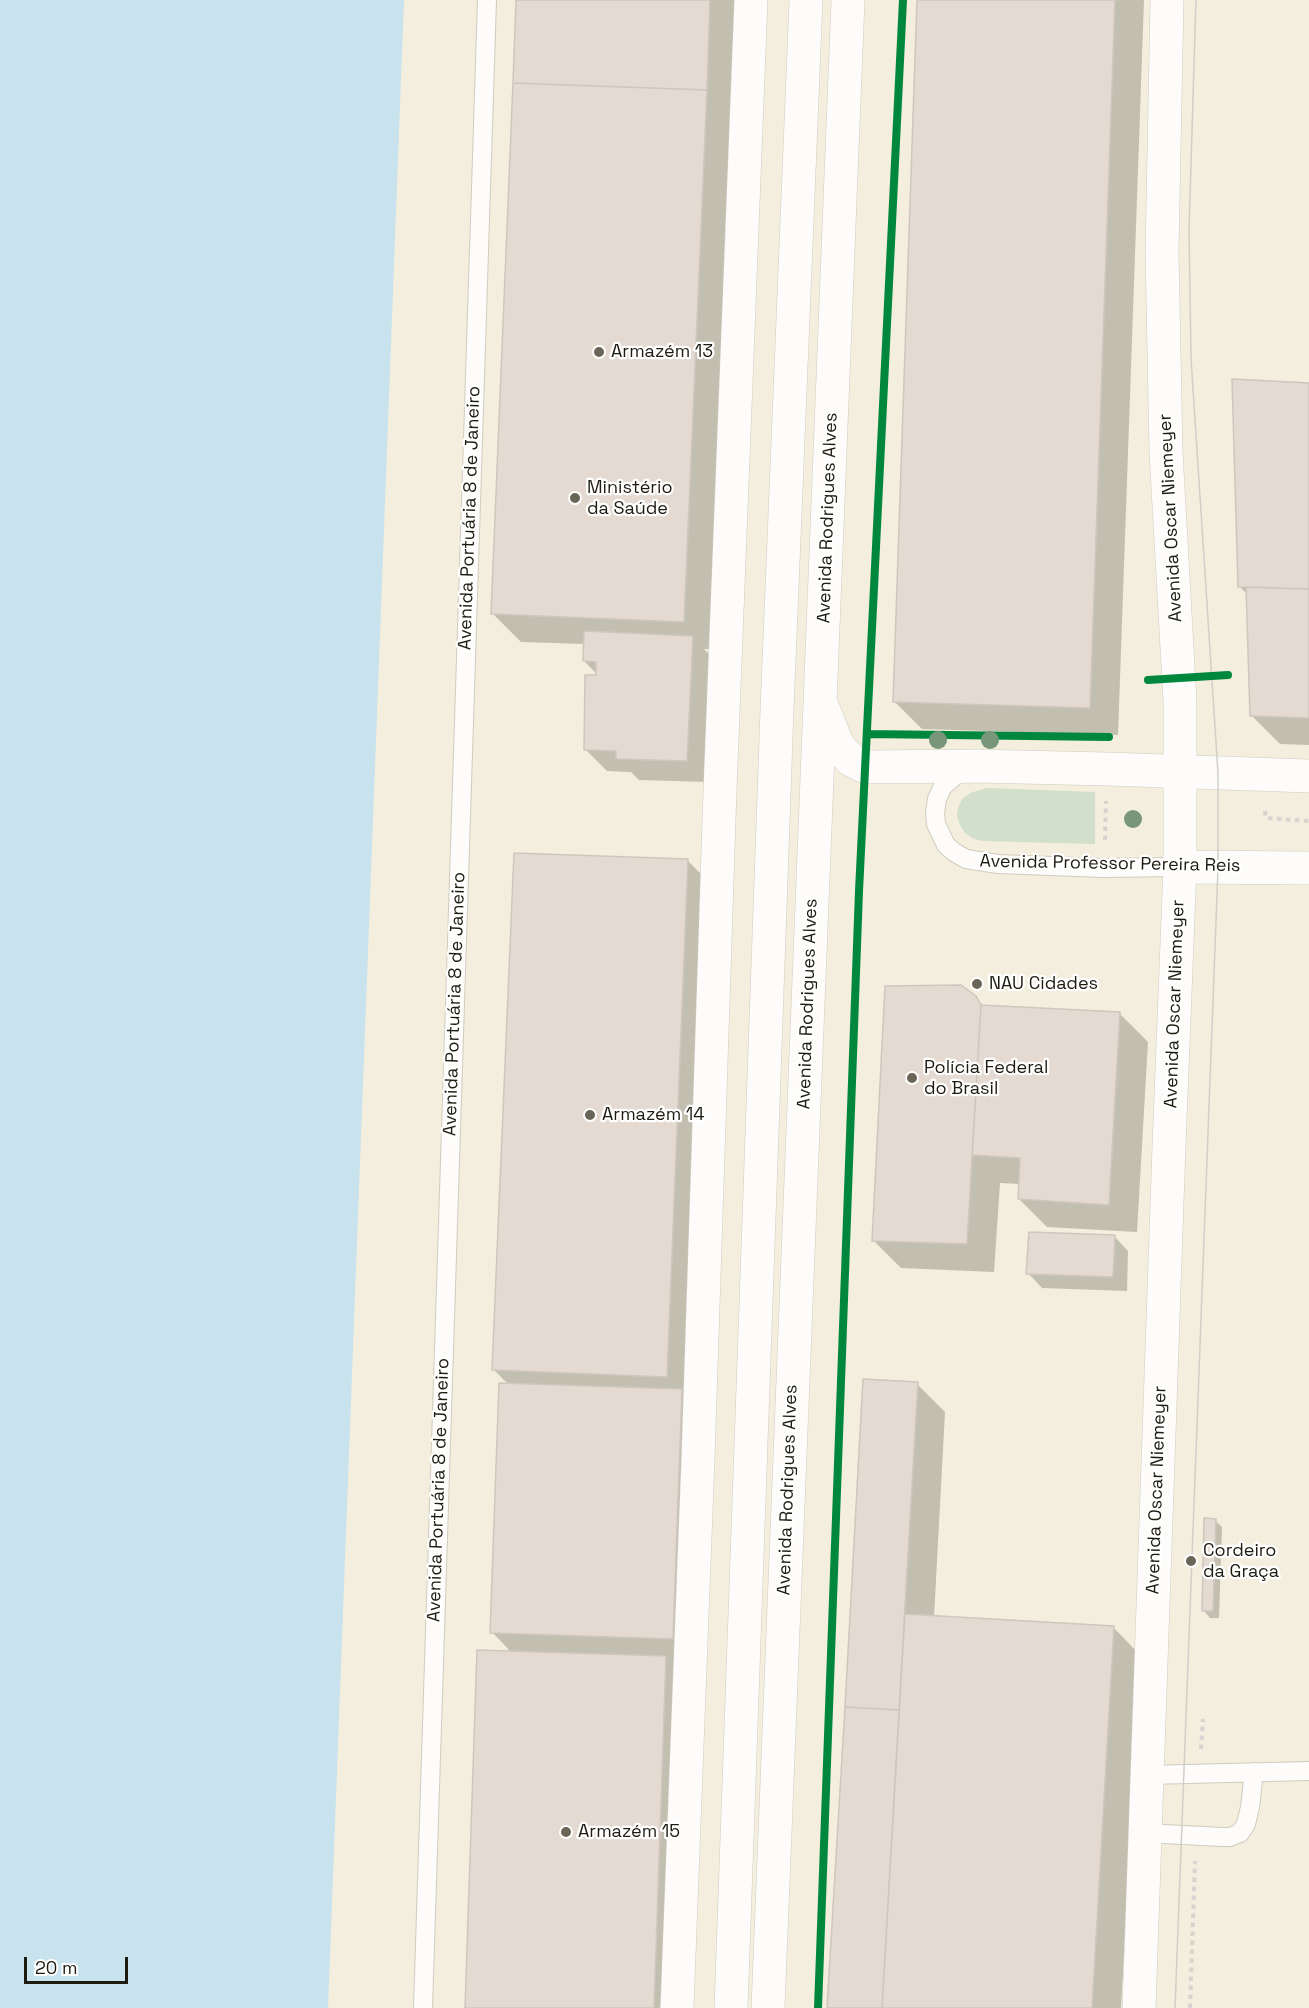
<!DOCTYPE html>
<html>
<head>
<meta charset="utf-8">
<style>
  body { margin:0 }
  #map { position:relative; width:1309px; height:2008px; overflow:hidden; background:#f3eedd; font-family:"Space Grotesk",sans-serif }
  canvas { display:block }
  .scale { position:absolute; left:24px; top:1957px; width:104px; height:27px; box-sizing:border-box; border:3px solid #1e1c11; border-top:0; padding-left:8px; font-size:18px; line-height:21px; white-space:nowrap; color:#1e1c11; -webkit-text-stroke:4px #fff; paint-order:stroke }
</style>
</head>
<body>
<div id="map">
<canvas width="1309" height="2008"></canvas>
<div class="scale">20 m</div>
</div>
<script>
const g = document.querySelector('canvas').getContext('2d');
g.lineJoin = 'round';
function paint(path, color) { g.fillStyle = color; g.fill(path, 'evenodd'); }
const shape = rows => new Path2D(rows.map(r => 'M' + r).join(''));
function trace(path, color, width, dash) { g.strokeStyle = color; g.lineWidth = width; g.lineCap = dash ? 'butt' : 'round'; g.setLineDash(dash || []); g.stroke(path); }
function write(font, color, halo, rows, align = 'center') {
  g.font = font + ' "Space Grotesk",sans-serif'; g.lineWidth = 4.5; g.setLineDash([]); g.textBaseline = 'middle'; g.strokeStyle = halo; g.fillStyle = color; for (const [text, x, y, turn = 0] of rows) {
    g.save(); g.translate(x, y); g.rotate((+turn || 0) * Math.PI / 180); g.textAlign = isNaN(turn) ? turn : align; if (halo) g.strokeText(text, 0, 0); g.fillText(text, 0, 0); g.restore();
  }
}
paint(shape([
  [987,788,1095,792,1095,844,982,841,972,838,964,832,960,825,957,816,958,808,962,799,970,793]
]), '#d1dfcc');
paint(shape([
  [0,0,404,0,328,2008,0,2008]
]), '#c8e3ed');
paint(shape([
  [518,0,739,0,712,649,704,649,714,659,708,782,639,780,631,772,607,771,585,749,597,674,584,661,585,644,521,642,493,614],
  [918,0,1144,0,1118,735,922,729,894,701],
  [1309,384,1309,745,1280,744,1252,716,1248,595,1239,586],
  [688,861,716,889,683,2008,466,2008,512,1653,492,1632,509,1385,494,1370],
  [975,997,984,1006,1120,1014,1148,1042,1137,1232,1047,1227,1019,1199,1020,1184,1000,1183,994,1272,901,1268,873,1240],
  [1114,1236,1128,1251,1127,1291,1042,1288,1028,1273],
  [917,1384,945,1412,934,1617,1113,1627,1141,1656,1121,2008,829,2008],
  [1215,1520,1222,1527,1219,1618,1210,1618,1204,1611]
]), '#0003');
const building = shape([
  [516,0,710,0,707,90,513,83,516,0],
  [917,0,1115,0,1090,708,893,702,917,0],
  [513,83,707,90,684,622,491,614,513,83],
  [1232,379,1309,383,1309,589,1238,587,1232,379],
  [1246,587,1309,589,1309,718,1250,716,1246,587],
  [584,631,693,636,687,761,616,759,616,751,584,750,585,675,596,675,596,662,583,661,584,631],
  [514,853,688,859,667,1377,492,1370,514,853],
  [961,985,976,996,981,1005,967,1244,872,1241,885,986,961,985],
  [981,1005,1120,1012,1109,1205,1018,1199,1020,1158,972,1155,981,1005],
  [1029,1232,1115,1235,1113,1277,1026,1274,1029,1232],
  [863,1379,918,1382,899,1710,845,1707,863,1379],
  [499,1383,682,1389,673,1639,490,1633,499,1383],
  [1204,1518,1216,1519,1213,1611,1202,1611,1204,1518],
  [905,1614,1114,1626,1092,2008,882,2008,905,1614],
  [477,1650,666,1656,654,2008,465,2008,477,1650],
  [845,1707,899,1710,882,2008,827,2008,845,1707]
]);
paint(building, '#e4dad2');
trace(building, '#cfc6be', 1.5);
const service = shape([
  [966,771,955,776,943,786,937,799,935,813,936,824,946,845,954,852,966,859,998,864,1103,868,1180,867],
  [1148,1775,1309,1771],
  [1145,1833,1221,1837,1230,1837,1240,1833,1246,1824,1250,1807,1254,1772],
  [423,2008,487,0]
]);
const primary = shape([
  [823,708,838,746,851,760,865,767,976,766,1107,769,1309,776],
  [1180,867,1309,868],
  [768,2008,848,0],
  [1139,2008,1169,1146,1180,867,1180,702,1166,452,1162,252,1167,0]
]);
const trunk = shape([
  [677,2008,698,1459,720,790,751,0],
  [731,2008,777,710,806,0]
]);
trace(service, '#d0ccbf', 20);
trace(primary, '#d0ccbf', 34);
trace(trunk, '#d0ccbf', 34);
trace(shape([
  [1265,811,1266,818,1309,821],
  [1105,840,1106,801],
  [1201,1749,1203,1719],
  [1190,2008,1195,1861]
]), '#d5d4cf', 4, [4.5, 4.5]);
trace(service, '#fdfcfa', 18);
trace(primary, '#fdfcfa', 33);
trace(trunk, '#fdfcfa', 33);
trace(shape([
  [1175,2008,1218,868,1218,773,1191,358,1189,230,1196,0]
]), '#d0cfc9', 1.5);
trace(shape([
  [1148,680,1228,675],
  [867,734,1109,737],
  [818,2008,859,891,903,0]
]), '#00873e', 8);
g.fillStyle = '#77967c';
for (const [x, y] of [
  [938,740],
  [990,740],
  [1133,819]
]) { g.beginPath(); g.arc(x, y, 9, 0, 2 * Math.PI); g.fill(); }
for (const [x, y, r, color] of [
  [599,352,6,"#696658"],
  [575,498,6,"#696658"],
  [977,984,6,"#696658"],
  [912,1078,6,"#696658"],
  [590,1115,6,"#696658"],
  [1191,1561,6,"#696658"],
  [566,1832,6,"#696658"]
]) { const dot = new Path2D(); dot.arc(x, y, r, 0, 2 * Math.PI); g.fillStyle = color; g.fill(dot); trace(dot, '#fff', 2); }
write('18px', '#1e1c11', '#fff', [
  ["Armazém 13",611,352],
  ["Ministério",587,488],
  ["da Saúde",587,509],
  ["NAU Cidades",989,984],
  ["Polícia Federal",924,1068],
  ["do Brasil",924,1089],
  ["Armazém 14",602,1115],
  ["Cordeiro",1203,1551],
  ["da Graça",1203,1572],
  ["Armazém 15",578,1832]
], 'left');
write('18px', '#1e1c11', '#fff', [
  ["Avenida Portuária 8 de Janeiro",470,518,-88],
  ["Avenida Rodrigues Alves",828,518,-88],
  ["Avenida Oscar Niemeyer",1171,518,-93],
  ["Avenida Professor Pereira Reis",1110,864,1],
  ["Avenida Portuária 8 de Janeiro",455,1004,-88],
  ["Avenida Rodrigues Alves",808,1004,-88],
  ["Avenida Oscar Niemeyer",1175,1004,-88],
  ["Avenida Portuária 8 de Janeiro",439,1490,-88],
  ["Avenida Rodrigues Alves",788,1490,-88],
  ["Avenida Oscar Niemeyer",1157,1490,-88]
]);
</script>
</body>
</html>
